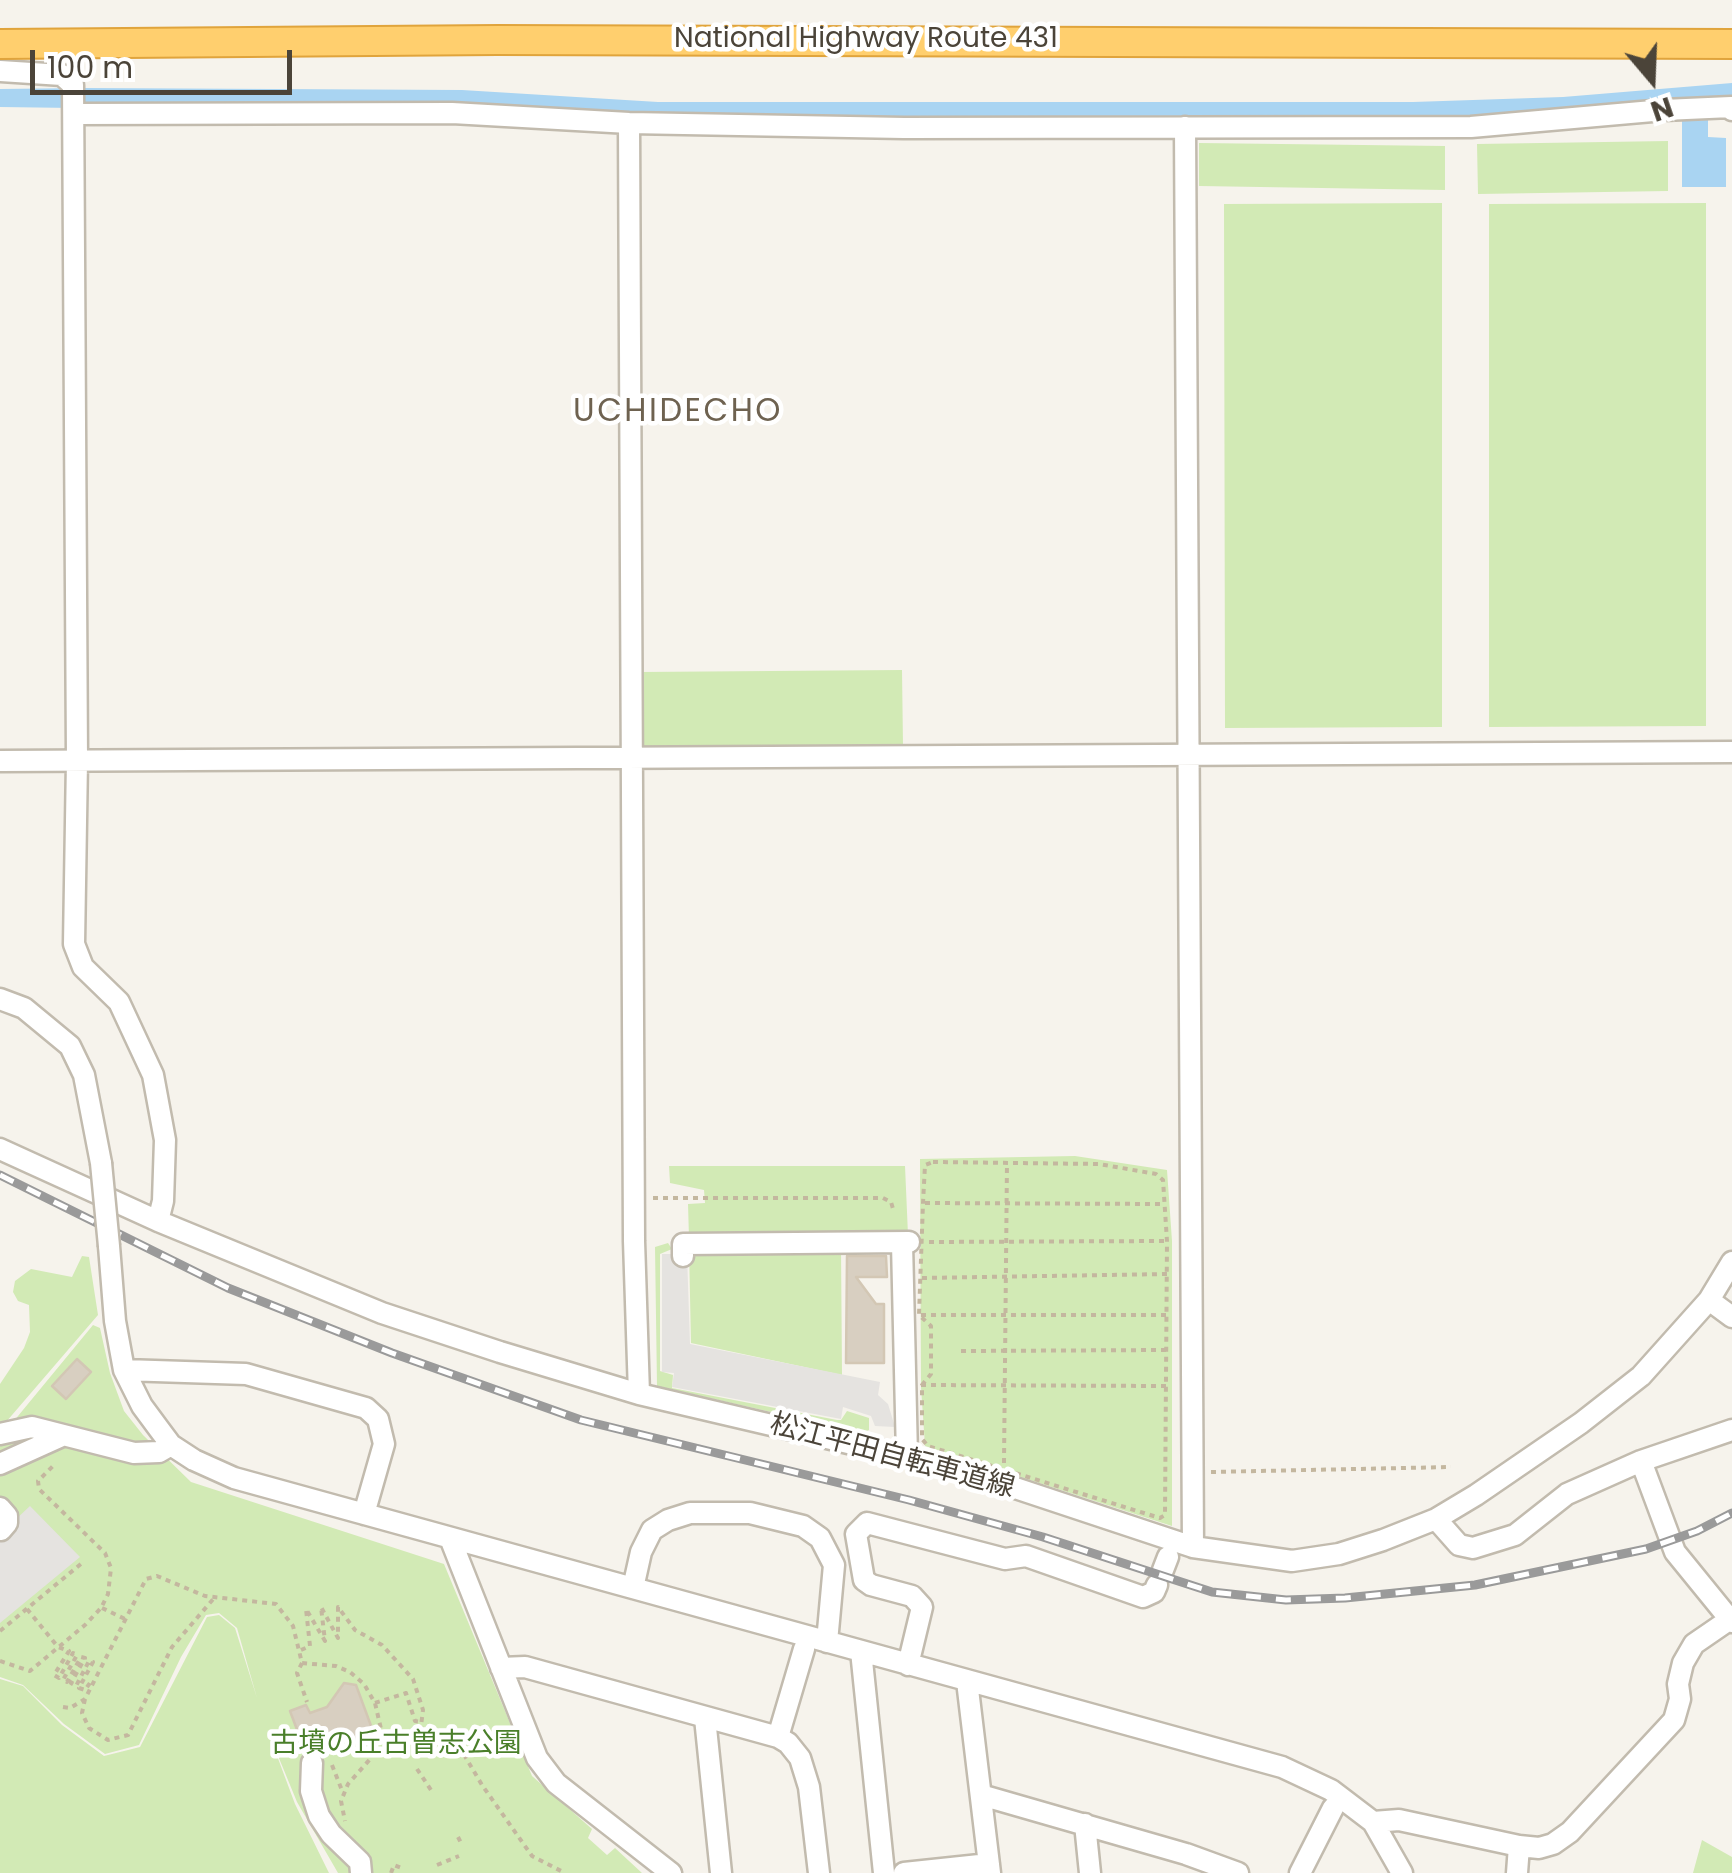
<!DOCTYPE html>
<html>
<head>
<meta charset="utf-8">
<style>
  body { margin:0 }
  #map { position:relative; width:1732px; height:1873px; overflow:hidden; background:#f6f3ec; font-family:Poppins,sans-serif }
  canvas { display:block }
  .north { position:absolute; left:1602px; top:30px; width:100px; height:100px; -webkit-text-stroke:8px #fff; paint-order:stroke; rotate:161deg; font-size:28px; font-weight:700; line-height:40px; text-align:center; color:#4b4439 }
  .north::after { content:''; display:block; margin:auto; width:35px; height:45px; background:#4b4439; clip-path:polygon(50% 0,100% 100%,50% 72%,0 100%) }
  .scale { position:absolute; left:30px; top:50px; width:262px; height:45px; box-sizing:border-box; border:5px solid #4b4439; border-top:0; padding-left:12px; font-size:30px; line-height:35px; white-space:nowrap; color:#4b4439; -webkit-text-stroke:8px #fff; paint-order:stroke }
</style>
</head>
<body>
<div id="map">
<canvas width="1732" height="1873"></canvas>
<div class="north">N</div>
<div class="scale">100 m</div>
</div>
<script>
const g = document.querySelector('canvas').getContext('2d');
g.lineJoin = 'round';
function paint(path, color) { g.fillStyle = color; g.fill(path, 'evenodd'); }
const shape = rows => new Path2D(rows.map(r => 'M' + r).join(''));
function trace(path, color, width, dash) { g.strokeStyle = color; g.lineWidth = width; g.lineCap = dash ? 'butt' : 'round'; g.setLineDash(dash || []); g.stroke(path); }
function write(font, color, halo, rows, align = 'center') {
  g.font = font + ' Poppins,"Noto Sans JP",sans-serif'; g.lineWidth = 9; g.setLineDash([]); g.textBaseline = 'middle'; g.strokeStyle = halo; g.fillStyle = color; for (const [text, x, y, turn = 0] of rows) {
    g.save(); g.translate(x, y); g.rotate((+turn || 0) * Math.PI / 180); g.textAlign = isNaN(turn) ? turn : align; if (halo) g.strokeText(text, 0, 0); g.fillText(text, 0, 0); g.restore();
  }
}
paint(shape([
  [1668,141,1668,191,1478,194,1477,144],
  [1199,143,1445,146,1445,190,1199,186],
  [1442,203,1442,727,1225,728,1224,204],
  [1706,203,1706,726,1489,727,1489,204],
  [902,670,903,746,893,749,640,746,640,672],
  [1075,1156,1167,1170,1172,1241,1172,1526,925,1446,921,1387,920,1159],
  [669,1166,905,1166,908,1235,689,1238,688,1204,705,1203,704,1190,670,1183],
  [668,1243,672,1249,660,1254,660,1371,673,1375,672,1388,837,1420,841,1420,847,1411,869,1418,869,1430,863,1433,657,1386,655,1247],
  [689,1248,841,1249,842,1375,691,1343],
  [82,1256,89,1257,98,1315,0,1429,0,1384,24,1348,30,1332,29,1305,18,1301,13,1292,15,1281,31,1269,72,1277],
  [93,1325,100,1328,110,1373,124,1411,143,1435,191,1482,444,1564,532,1776,592,1829,588,1838,607,1855,615,1848,642,1873,338,1873,297,1802,267,1729,295,1804,329,1873,0,1873,0,1679,23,1686,62,1725,104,1756,140,1747,207,1617,219,1615,235,1628,257,1698,237,1628,219,1613,206,1615,181,1657,139,1745,105,1754,64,1724,23,1685,0,1677,0,1445,4,1443,4,1433],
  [1702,1840,1732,1857,1732,1873,1693,1873]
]), '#d2eab5');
paint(shape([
  [662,1254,687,1254,690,1344,880,1382,878,1395,888,1404,895,1427,875,1426,871,1416,843,1407,841,1419,672,1387,674,1373,662,1372],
  [30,1506,80,1557,0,1623,0,1534]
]), '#e5e3e0');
paint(shape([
  [1732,83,1732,100,1498,121,1120,122,0,107,0,89,84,88,462,90,658,102,1413,102,1563,97],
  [1708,120,1708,137,1726,138,1726,187,1682,187,1682,121]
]), '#a9d4f2');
const building = shape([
  [847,1256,886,1256,887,1277,856,1277,876,1304,884,1304,884,1363,846,1363,847,1256],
  [77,1359,91,1372,66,1399,52,1386,77,1359],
  [344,1683,356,1685,374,1734,367,1743,338,1738,322,1746,325,1753,322,1755,313,1749,305,1751,290,1711,306,1705,310,1713,327,1707,344,1683]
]);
paint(building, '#d8cfc1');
trace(building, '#d3c7b4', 2.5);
const minor = shape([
  [0,71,62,75,73,85,77,760,74,944,83,967,119,1002,153,1075,165,1140,163,1201,158,1221],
  [74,114,452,113,629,123,904,128,1471,127,1664,110,1731,107,1732,110],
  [629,123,634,1241,639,1394],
  [1185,127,1193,1547],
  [0,761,1732,752],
  [0,999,24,1008,70,1046,84,1075,101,1163],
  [0,1149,158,1221,382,1313,500,1352,639,1394,955,1468,1193,1547,1292,1561,1339,1554,1383,1540,1436,1519,1476,1495,1581,1423,1641,1376,1709,1300,1732,1262],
  [902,1243,907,1456],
  [109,1246,115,1321,124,1370,142,1406,159,1429,171,1445,194,1460,234,1478,1282,1767,1331,1790,1373,1822,1402,1873],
  [683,1256,683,1244,909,1242],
  [1709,1300,1732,1317],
  [124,1370,246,1374,366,1408,378,1419,384,1444,364,1514],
  [0,1434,32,1427,134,1453,159,1452,171,1445],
  [1641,1461,1675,1552,1732,1622],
  [0,1464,62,1436],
  [0,1508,7,1516,7,1523,1,1530],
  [1436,1519,1459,1545,1473,1548,1515,1535,1567,1494,1641,1461,1732,1430],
  [450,1538,537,1758,556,1783,671,1873],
  [1163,1570,1168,1557],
  [633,1588,641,1552,652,1530,668,1520,690,1513,750,1513,803,1526,820,1538,834,1565,827,1642],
  [861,1651,884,1873],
  [908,1665,922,1607,912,1596,871,1585,864,1580,856,1534,867,1523,1005,1559,1026,1556,1143,1597,1154,1592,1157,1585],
  [501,1668,525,1667,778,1737,788,1743,800,1758,809,1787,819,1873],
  [967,1681,990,1873],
  [705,1718,721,1873],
  [778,1737,804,1649],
  [312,1763,311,1791,319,1816,331,1834,360,1862,361,1873],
  [981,1795,1186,1854,1238,1873],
  [1373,1822,1399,1820,1519,1846,1539,1848,1553,1844,1570,1832,1674,1720,1680,1699,1678,1684,1683,1663,1694,1644,1729,1620],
  [1085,1824,1090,1873],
  [904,1873,989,1864],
  [1300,1873,1333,1808],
  [1517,1873,1519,1846]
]);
const highway = shape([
  [0,44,498,40,1732,44]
]);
trace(minor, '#c2bbae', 25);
trace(highway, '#e0a43c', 32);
trace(shape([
  [933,1162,1099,1164,1156,1174,1163,1180,1167,1241,1165,1515,1160,1518,928,1446,922,1439,922,1385,931,1374,931,1326,919,1315,923,1203,925,1165,933,1162],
  [653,1198,883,1198,891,1202,894,1212],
  [925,1203,1165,1204],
  [929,1242,1167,1241],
  [922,1278,1167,1274],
  [921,1315,1167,1315],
  [961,1351,1166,1350],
  [921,1385,1166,1386],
  [1004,1463,1007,1163],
  [1211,1472,1451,1467],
  [102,1608,125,1619],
  [27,1609,58,1647,69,1651,54,1675,59,1678,73,1653,77,1655,63,1680,67,1682,81,1657,85,1658,71,1683,76,1686,89,1661,93,1662,79,1688,85,1690,92,1680],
  [0,1631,82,1563],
  [301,1650,310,1646,306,1609,325,1641,321,1607,338,1638,338,1607,355,1630,382,1645,413,1679,423,1710,421,1726,424,1738,444,1736,456,1741,482,1785,532,1856,565,1873],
  [0,1661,30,1671,85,1625,101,1608,108,1594,111,1568,105,1553,39,1489,38,1481,53,1466],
  [302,1663,297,1673,307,1702],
  [85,1699,82,1713,89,1728,108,1740,128,1735,172,1647,215,1597],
  [375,1703,406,1693,415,1721,421,1722],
  [63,1707,70,1708,85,1699,146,1579,157,1576,205,1596,276,1604,293,1626,302,1663,336,1666,350,1672,364,1684,375,1703,381,1729,372,1757,348,1784,341,1801,345,1821],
  [332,1765,343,1793],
  [417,1769,431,1790],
  [458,1837,461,1843],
  [437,1865,459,1856],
  [391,1873,394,1865,404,1869]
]), '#c4b79f', 4, [5, 5]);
trace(minor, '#fff', 20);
trace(highway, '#ffcf6e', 28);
const rail = shape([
  [0,1175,228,1288,392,1353,581,1420,909,1500,1043,1537,1212,1592,1286,1600,1345,1598,1475,1585,1646,1549,1697,1531,1732,1513]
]);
trace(rail, '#9a9a9a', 9);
trace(rail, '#fff', 5, [15]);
const minorBridge = shape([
  [101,1163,109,1246]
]);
trace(minorBridge, '#c2bbae', 25, []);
trace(minorBridge, '#fff', 20);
write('28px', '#4b4439', '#fff', [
  ["National Highway Route 431",866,40],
  ["松江平田自転車道線",892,1457,15]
]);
write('28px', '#4a7f2a', '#fff', [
  ["古墳の丘古曽志公園",396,1745]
]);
g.letterSpacing = '2.5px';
write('32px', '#6e6250', '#fff', [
  ["UCHIDECHO",678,413]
]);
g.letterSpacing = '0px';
</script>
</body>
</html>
